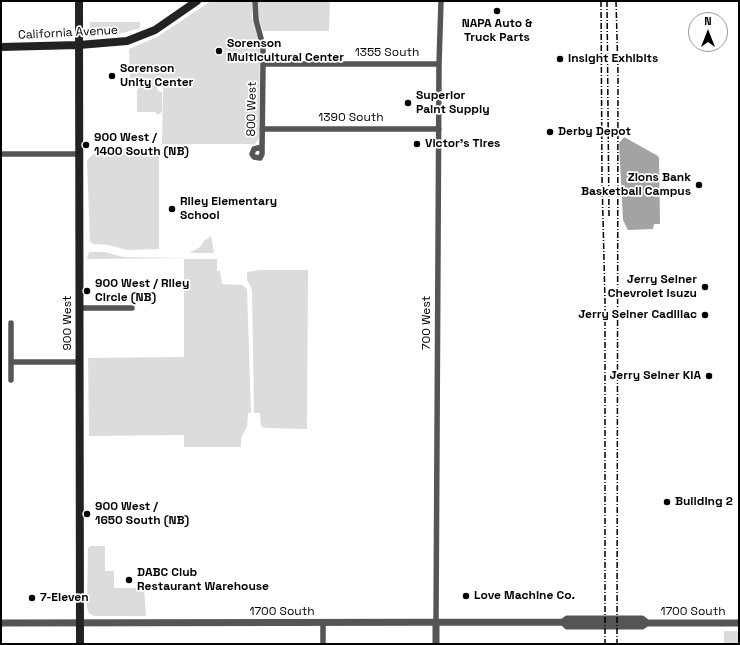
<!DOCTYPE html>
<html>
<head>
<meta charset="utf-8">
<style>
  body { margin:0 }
  #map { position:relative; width:740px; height:645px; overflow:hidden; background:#fff; font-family:"Space Grotesk",sans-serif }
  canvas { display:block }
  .frame { position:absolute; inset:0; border:2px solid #000; pointer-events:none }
  .north { position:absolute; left:688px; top:12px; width:40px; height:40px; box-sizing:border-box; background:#fff; border:1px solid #999; border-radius:50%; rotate:0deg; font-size:11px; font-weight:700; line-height:16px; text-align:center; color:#000 }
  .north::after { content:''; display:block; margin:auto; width:14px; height:18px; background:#000; clip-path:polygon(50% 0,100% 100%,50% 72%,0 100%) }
</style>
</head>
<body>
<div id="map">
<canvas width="740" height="645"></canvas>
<div class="frame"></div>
<div class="north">N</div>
</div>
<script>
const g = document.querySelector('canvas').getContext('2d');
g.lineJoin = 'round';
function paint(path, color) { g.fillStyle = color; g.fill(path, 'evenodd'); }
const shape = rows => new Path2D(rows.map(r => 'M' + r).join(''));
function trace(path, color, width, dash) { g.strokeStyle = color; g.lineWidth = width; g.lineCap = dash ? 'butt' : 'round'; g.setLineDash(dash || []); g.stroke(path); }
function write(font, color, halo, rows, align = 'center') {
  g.font = font + ' "Space Grotesk",sans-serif'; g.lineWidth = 3.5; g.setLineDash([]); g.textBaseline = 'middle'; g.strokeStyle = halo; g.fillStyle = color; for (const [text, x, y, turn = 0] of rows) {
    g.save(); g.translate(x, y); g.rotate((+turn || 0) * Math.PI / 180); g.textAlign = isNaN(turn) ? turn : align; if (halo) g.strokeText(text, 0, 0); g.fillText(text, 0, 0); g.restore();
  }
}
paint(shape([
  [211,1,252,1,252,18,260,45,259,138,255,144,162,144,163,87,157,87,158,91,162,92,162,112,159,114,156,114,156,112,137,112,137,91,139,86,130,86,129,49,157,37],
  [258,1,330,1,329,31,263,31,259,20],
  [90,22,140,22,140,28,123,33,89,36],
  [104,149,159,149,159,249,127,250,109,245,94,244,90,242,87,160,95,153],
  [211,236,214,253,189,253,200,247,204,241],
  [89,252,105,252,123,257,191,258,87,259],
  [184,259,217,259,217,271,220,271,222,284,242,285,247,289,251,413,248,413,247,427,241,438,241,447,184,447,184,435,89,436,88,358,184,357],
  [260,270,308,270,307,429,266,428,261,426,260,413,254,413,252,291,251,287,247,280,247,272],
  [91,546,105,546,105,571,114,571,114,588,144,588,146,616,94,616,89,613,87,608,88,548],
  [724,631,739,631,739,644,724,644]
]), '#dcdcdc');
paint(shape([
  [624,137,658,156,659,158,660,224,654,224,653,229,628,230,623,220,619,143]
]), '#a3a3a3');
trace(shape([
  [255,1,256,20,263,46,263,64,262,154,260,158,254,157,252,154,254,149,262,147],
  [263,64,439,64],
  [262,129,439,129],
  [1,154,79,154],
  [79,308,132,308],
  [11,323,11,380],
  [11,362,80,362],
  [323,623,323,644],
  [436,623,439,64,441,1]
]), '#555', 5.5);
trace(shape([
  [563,622,567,626,642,626,647,623,739,623],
  [1,623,563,622,567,619,642,619,647,623],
  [436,623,436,644]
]), '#555', 7);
trace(shape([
  [79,1,80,644],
  [1,47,79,45,127,41,155,30,197,1]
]), '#222', 8);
trace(shape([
  [601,1,602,177,605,302,605,644],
  [607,1,609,218],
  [616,1,618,73,617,644]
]), '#000', 1.5, [6, 2, 1, 2]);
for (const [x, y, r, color] of [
  [497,11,4,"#000"],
  [219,51,4,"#000"],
  [560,59,4,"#000"],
  [112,76,4,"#000"],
  [408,103,4,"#000"],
  [550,132,4,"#000"],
  [417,144,4,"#000"],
  [86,145,4,"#000"],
  [699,185,4,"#000"],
  [172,209,4,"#000"],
  [705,287,4,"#000"],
  [87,291,4,"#000"],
  [705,315,4,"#000"],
  [709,376,4,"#000"],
  [667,502,4,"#000"],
  [87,514,4,"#000"],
  [129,580,4,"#000"],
  [466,596,4,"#000"],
  [32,598,4,"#000"]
]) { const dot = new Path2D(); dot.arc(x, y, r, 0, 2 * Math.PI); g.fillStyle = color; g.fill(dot); trace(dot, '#fff', 1.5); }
write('bold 12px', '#000', '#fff', [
  ["NAPA Auto &",497,24,"center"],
  ["Truck Parts",497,38,"center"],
  ["Sorenson",227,44],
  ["Multicultural Center",227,58],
  ["Insight Exhibits",568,59],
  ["Sorenson",120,69],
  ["Unity Center",120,83],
  ["Superior",416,96],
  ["Paint Supply",416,110],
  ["Derby Depot",558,132],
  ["900 West /",94,138],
  ["1400 South (NB)",94,152],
  ["Victor's Tires",425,144],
  ["Zions Bank",691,178,"right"],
  ["Basketball Campus",691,192,"right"],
  ["Riley Elementary",180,202],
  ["School",180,216],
  ["Jerry Seiner",697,280,"right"],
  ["Chevrolet Isuzu",697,294,"right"],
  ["900 West / Riley",95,284],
  ["Circle (NB)",95,298],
  ["Jerry Seiner Cadillac",697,315,"right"],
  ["Jerry Seiner KIA",701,376,"right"],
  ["Building 2",675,502],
  ["900 West /",95,507],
  ["1650 South (NB)",95,521],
  ["DABC Club",137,573],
  ["Restaurant Warehouse",137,587],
  ["Love Machine Co.",474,596],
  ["7-Eleven",40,598]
], 'left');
write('12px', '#000', '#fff', [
  ["California Avenue",68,33,-3],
  ["1355 South",387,53],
  ["800 West",252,109,-89],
  ["1390 South",351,118],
  ["900 West",68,323,-90],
  ["700 West",427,323,-90],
  ["1700 South",282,612],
  ["1700 South",693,612]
]);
</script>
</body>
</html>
